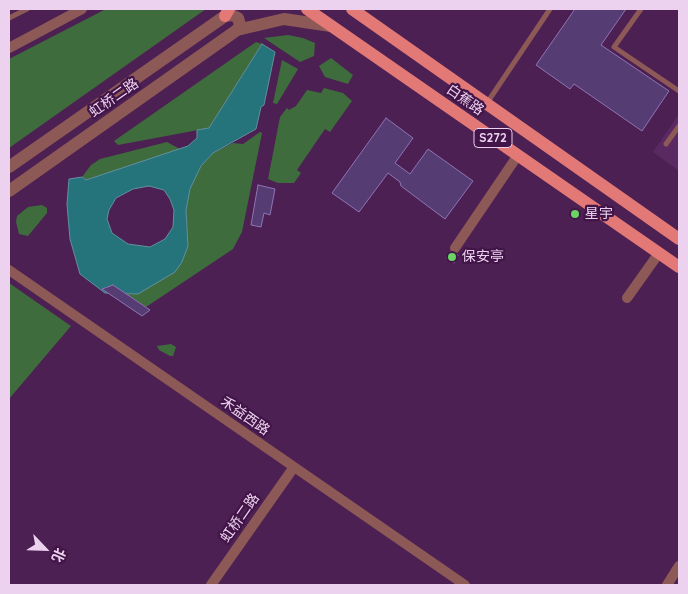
<!DOCTYPE html>
<html>
<head>
<meta charset="utf-8">
<style>
  body { margin:0 }
  #map { position:relative; width:688px; height:594px; overflow:hidden; background:#4c2052; font-family:Quicksand,"Noto Sans SC",sans-serif }
  canvas { display:block }
  .frame { position:absolute; inset:0; border:10px solid #edd2f0; pointer-events:none }
  .north { position:absolute; left:20px; top:524px; width:50px; height:50px; -webkit-text-stroke:4px #411547; paint-order:stroke; rotate:114deg; font-size:14px; font-weight:700; line-height:20px; text-align:center; color:#edd2f0 }
  .north::after { content:''; display:block; margin:auto; width:18px; height:22px; background:#edd2f0; clip-path:polygon(50% 0,100% 100%,50% 72%,0 100%) }
</style>
</head>
<body>
<div id="map">
<canvas width="688" height="594"></canvas>
<div class="frame"></div>
<div class="north">北</div>
</div>
<script>
const g = document.querySelector('canvas').getContext('2d');
g.lineJoin = 'round';
function paint(path, color) { g.fillStyle = color; g.fill(path, 'evenodd'); }
const shape = rows => new Path2D(rows.map(r => 'M' + r).join(''));
function trace(path, color, width, dash) { g.strokeStyle = color; g.lineWidth = width; g.lineCap = dash ? 'butt' : 'round'; g.setLineDash(dash || []); g.stroke(path); }
function write(font, color, halo, rows, align = 'center') {
  g.font = font + ' Quicksand,"Noto Sans SC",sans-serif'; g.lineWidth = 4.5; g.setLineDash([]); g.textBaseline = 'middle'; g.strokeStyle = halo; g.fillStyle = color; for (const [text, x, y, turn = 0] of rows) {
    g.save(); g.translate(x, y); g.rotate((+turn || 0) * Math.PI / 180); g.textAlign = isNaN(turn) ? turn : align; if (halo) g.strokeText(text, 0, 0); g.fillText(text, 0, 0); g.restore();
  }
}
paint(shape([
  [679,114,679,171,653,152]
]), '#5a2961');
paint(shape([
  [106,9,206,9,9,148,9,59],
  [288,35,303,38,315,43,314,56,300,62,264,38],
  [256,42,262,44,209,128,118,145,114,141],
  [331,58,353,75,348,84,325,77,319,66],
  [282,60,298,69,277,104,273,103],
  [324,88,343,93,352,101,330,132,325,129,297,170,301,173,294,183,278,183,268,179,280,117,287,108,289,110,296,106,307,90,321,93],
  [260,132,262,133,242,232,233,249,146,307,126,294,138,294,188,246,186,210,190,189,201,166,213,153,233,143,243,144],
  [167,142,180,149,86,180,82,177,91,165,100,159],
  [42,205,47,208,47,213,28,236,19,234,16,222,17,216,28,207],
  [9,283,71,326,9,399],
  [171,344,176,347,173,356,170,356,159,350,157,346]
]), '#3f6c3d');
const water = shape([
  [262,44,275,52,264,105,261,107,256,129,213,153,201,166,190,189,186,210,188,246,182,262,175,272,138,294,105,293,80,274,70,239,67,204,69,179,82,177,86,180,188,146,197,138,197,130,209,128,262,44],
  [149,186,164,190,170,199,174,210,173,227,165,239,150,247,128,244,112,233,107,219,109,210,116,198,133,189,149,186]
]);
paint(water, '#26747b');
trace(water, '#62909e', 1);
const building = shape([
  [575,9,626,9,601,45,669,91,642,131,574,84,570,89,536,65,575,9],
  [386,118,413,138,395,163,410,174,428,149,473,181,445,219,401,186,400,182,388,173,359,212,332,193,386,118],
  [258,185,275,189,270,215,264,213,261,227,251,225,258,185],
  [450,252,458,255,454,263,446,258,450,252],
  [113,285,150,310,142,316,102,289,113,285]
]);
paint(building, '#553d74');
trace(building, '#8f74b5', 1);
trace(shape([
  [641,9,614,47,679,91],
  [9,18,27,9],
  [487,103,550,9],
  [666,144,679,126]
]), '#8d5957', 5);
trace(shape([
  [9,48,82,9],
  [455,248,518,155],
  [9,270,465,585],
  [627,298,659,253],
  [211,585,294,467],
  [667,585,679,566]
]), '#8d5957', 10);
trace(shape([
  [9,167,225,16,232,15,238,18,240,25,237,30],
  [9,191,237,30,284,19,331,26]
]), '#8d5957', 12);
trace(shape([
  [307,9,679,267],
  [352,9,679,239],
  [225,16,229,9]
]), '#e27976', 12);
for (const [x, y, r, color] of [
  [575,214,5,"#69d464"],
  [452,257,5,"#69d464"]
]) { const dot = new Path2D(); dot.arc(x, y, r, 0, 2 * Math.PI); g.fillStyle = color; g.fill(dot); trace(dot, '#411547', 2); }
for (const [x, y, w] of [
  [493,138,38]
]) { const box = new Path2D(); box.roundRect(x - w / 2, y - 9.5, w, 19, 4); g.fillStyle = '#411547'; g.fill(box); trace(box, '#edd2f0', 1); }
write('bold 12px', '#edd2f0', null, [
  ["S272",493,138]
]);
write('14px', '#edd2f0', '#411547', [
  ["虹桥二路",114,98,-35],
  ["白蕉路",465,100,35],
  ["禾益西路",245,416,35],
  ["虹桥二路",240,518,-55]
]);
write('14px', '#edd2f0', '#411547', [
  ["星宇",585,214],
  ["保安亭",462,257]
], 'left');
</script>
</body>
</html>
